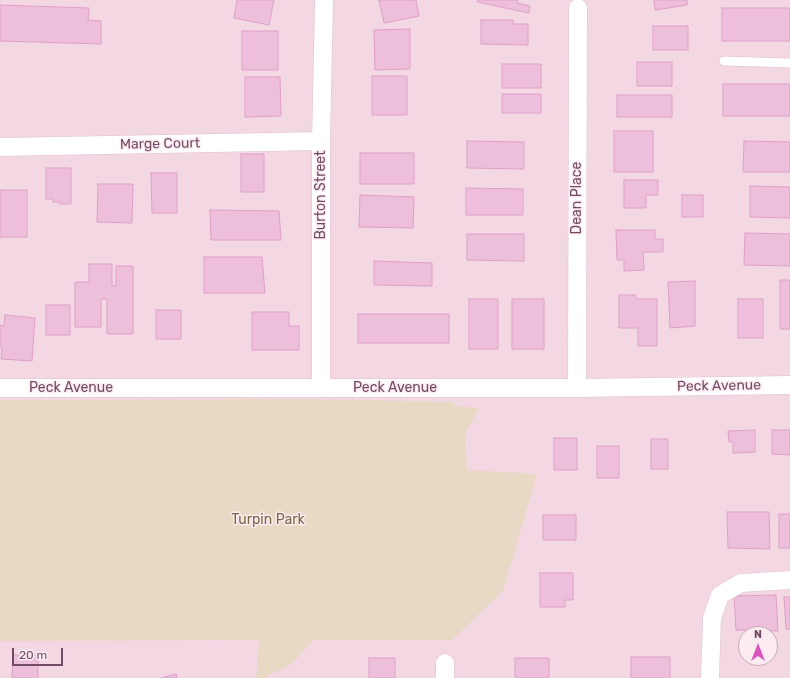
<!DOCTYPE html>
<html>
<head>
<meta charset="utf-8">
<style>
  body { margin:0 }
  #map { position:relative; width:790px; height:678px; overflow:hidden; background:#fae5ed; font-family:Rubik,sans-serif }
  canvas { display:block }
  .north { position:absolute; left:738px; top:626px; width:40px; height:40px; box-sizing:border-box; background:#fdebf2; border:1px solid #c5abb9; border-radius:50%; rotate:0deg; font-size:11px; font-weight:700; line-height:16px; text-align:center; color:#714c64 }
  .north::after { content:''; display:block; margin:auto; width:14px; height:18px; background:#db53bc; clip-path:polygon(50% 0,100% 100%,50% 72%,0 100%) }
  .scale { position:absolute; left:12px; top:648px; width:51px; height:18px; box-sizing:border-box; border:2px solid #714c64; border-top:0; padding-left:5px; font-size:12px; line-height:14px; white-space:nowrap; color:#714c64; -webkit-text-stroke:3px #fdebf2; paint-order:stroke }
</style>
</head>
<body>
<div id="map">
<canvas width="790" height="678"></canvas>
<div class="north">N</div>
<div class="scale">20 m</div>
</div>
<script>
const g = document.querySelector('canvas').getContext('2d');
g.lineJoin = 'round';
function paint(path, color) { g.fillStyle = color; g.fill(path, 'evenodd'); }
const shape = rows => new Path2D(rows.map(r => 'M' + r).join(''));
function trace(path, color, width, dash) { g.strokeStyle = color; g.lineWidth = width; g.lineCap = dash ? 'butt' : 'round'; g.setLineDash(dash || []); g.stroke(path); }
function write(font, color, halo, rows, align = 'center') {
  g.font = font + ' Rubik,sans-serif'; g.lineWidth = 3; g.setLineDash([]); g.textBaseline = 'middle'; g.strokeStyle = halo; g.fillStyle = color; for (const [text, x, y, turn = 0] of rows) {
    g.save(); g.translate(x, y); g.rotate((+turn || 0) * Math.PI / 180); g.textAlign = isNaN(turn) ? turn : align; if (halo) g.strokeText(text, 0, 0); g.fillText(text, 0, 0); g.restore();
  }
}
paint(shape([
  [0,0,790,0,790,678,0,678],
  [746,634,770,634,770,658,746,658]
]), '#f3d7e3');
paint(shape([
  [310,399,454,402,455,406,479,408,465,434,467,470,537,474,503,591,452,640,314,640,290,665,263,678,256,678,259,640,0,641,0,400]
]), '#e7d9c4');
const building = shape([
  [237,0,274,0,269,25,234,18,237,0],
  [379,0,416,0,419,16,384,23,379,0],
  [478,0,518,0,517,3,530,6,529,13,477,2,478,0],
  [654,0,687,0,687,5,655,10,654,0],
  [0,5,89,8,88,20,101,21,101,44,0,41,0,5],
  [722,8,790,8,790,41,722,41,722,8],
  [481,20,513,20,513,24,528,24,528,45,481,44,481,20],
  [653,26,688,26,688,50,653,50,653,26],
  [410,29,410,69,375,70,374,30,410,29],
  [242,31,278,31,278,70,242,70,242,31],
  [637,62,672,62,672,86,637,86,637,62],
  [502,64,541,64,541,88,502,88,502,64],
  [372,76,407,76,407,115,372,115,372,76],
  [245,77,280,77,281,116,245,117,245,77],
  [723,84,790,84,790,116,723,116,723,84],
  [502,94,541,94,541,113,502,113,502,94],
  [617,95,672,95,672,117,617,117,617,95],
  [614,131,653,131,653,172,614,172,614,131],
  [467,141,524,142,524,169,467,168,467,141],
  [744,141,790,142,790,172,743,172,744,141],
  [360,153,414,153,414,184,360,184,360,153],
  [241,154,264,154,264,192,241,192,241,154],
  [46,168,71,168,71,204,60,204,60,202,53,202,53,199,46,199,46,168],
  [151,173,177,173,177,213,152,213,151,173],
  [624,180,658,180,658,195,646,195,646,208,624,208,624,180],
  [98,184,133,184,132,223,97,222,98,184],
  [750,186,790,187,790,218,750,217,750,186],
  [466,188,523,189,523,215,466,215,466,188],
  [0,190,27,190,27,237,0,237,0,190],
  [360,195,414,197,413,228,359,227,360,195],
  [682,195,703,195,703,217,682,217,682,195],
  [210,210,279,211,281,240,211,240,210,210],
  [616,230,655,230,655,239,663,239,663,252,643,252,644,270,624,271,624,260,617,260,616,230],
  [745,233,790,234,790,266,744,265,745,233],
  [467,234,524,234,524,261,467,260,467,234],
  [204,257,262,257,265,293,204,293,204,257],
  [374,261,432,263,432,286,374,285,374,261],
  [89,264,112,264,112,286,116,286,116,266,133,266,133,334,107,334,107,299,101,299,101,327,75,327,75,282,89,282,89,264],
  [780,280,790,280,790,329,780,329,780,280],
  [695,281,695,326,670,328,668,282,695,281],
  [619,295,636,295,636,299,657,299,657,346,638,346,638,328,619,328,619,295],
  [469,299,498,299,498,349,469,349,469,299],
  [512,299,544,299,544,349,512,349,512,299],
  [738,299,763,299,763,338,738,338,738,299],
  [46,305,70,305,70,335,46,335,46,305],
  [156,310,181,310,181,339,156,339,156,310],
  [252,312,289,312,289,326,299,326,299,350,252,350,252,312],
  [358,314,449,314,449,343,358,343,358,314],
  [5,315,35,318,32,361,1,359,2,348,0,347,0,325,4,326,5,315],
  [755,430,755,452,733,453,733,442,729,442,728,431,755,430],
  [772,430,790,430,790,455,772,454,772,430],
  [554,438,577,438,577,470,554,470,554,438],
  [651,439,668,439,668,469,651,469,651,439],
  [597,446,619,446,619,478,597,478,597,446],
  [727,512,769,512,770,549,728,548,727,512],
  [779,514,790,514,790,548,779,548,779,514],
  [543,515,576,515,576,540,543,540,543,515],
  [540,573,573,573,573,600,565,600,565,607,540,607,540,573],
  [776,595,778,631,736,630,734,596,776,595],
  [784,597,790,597,790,629,786,629,784,597],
  [13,655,38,655,38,678,12,678,13,655],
  [631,657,670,657,670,678,631,678,631,657],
  [369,658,395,658,395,678,369,678,369,658],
  [515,658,549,658,549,678,515,678,515,658],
  [176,674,177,678,161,678,176,674]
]);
paint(building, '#eebfdb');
trace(building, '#dfa0c7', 1);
const service = shape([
  [724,61,790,63]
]);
const minor = shape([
  [0,147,321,141],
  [0,388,577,388,790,385],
  [321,388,321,141,324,2],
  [577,388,578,8],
  [445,678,445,663],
  [710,678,712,618,720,595,741,583,790,580]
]);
trace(service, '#dec1d0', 10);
trace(minor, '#dec1d0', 19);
trace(service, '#fff', 9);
trace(minor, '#fff', 18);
write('14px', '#714c64', '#fdebf2', [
  ["Marge Court",160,144,-1],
  ["Burton Street",321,195,-90],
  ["Dean Place",577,198,-90],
  ["Peck Avenue",719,386,-1],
  ["Peck Avenue",71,388],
  ["Peck Avenue",395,388]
]);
write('14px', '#766745', '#fdebf2', [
  ["Turpin Park",268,520]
]);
</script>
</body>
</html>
